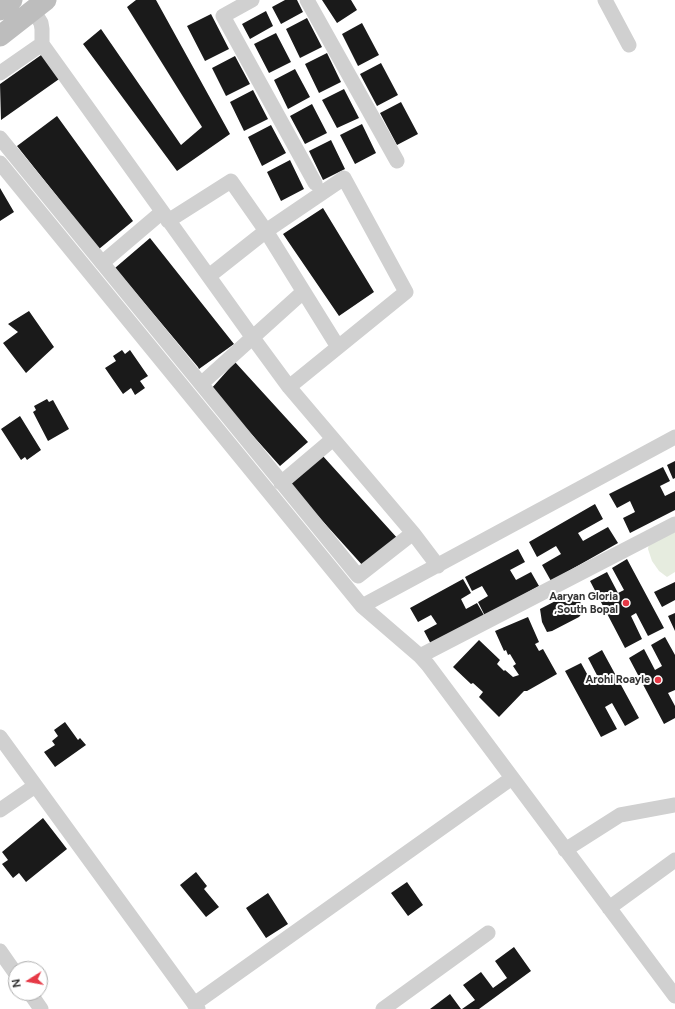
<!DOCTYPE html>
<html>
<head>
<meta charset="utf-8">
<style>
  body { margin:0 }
  #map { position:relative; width:675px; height:1009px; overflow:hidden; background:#fff; font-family:Figtree,sans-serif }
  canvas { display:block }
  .north { position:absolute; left:8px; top:961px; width:40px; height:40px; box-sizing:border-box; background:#fff; border:1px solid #adadad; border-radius:50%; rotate:259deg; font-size:11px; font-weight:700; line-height:16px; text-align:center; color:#333 }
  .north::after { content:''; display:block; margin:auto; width:14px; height:18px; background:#e63946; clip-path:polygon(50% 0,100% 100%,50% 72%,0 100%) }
</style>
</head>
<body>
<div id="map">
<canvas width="675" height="1009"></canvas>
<div class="north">N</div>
</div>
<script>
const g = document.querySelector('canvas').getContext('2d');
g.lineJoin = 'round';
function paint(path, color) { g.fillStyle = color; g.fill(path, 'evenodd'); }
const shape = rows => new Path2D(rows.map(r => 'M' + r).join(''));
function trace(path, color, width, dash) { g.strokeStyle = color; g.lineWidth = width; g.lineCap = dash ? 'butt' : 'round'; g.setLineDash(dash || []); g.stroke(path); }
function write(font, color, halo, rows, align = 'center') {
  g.font = font + ' Figtree,sans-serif'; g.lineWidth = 4; g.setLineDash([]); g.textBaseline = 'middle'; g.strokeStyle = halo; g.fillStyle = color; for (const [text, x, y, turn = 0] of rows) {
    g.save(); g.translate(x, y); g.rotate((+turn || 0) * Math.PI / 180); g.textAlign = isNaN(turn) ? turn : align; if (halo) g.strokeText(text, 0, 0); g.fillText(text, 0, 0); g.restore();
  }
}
paint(shape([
  [675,529,675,572,667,577,659,571,652,561,648,549,649,542]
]), '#e6ecdf');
paint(shape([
  [136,0,156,0,230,134,177,171,83,44,101,29,181,145,202,127,127,7],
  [285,0,297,0,303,12,281,24,272,7],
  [322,0,351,0,357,10,337,23],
  [266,11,273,26,250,39,242,24],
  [211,14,229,49,205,61,187,26],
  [307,18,322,47,300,58,286,29],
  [362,23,379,55,358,66,342,34],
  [276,33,291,62,269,73,254,44],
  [44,53,62,77,1,120,0,84],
  [327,53,341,82,319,93,305,64],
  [235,56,250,84,226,96,212,68],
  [381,63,398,95,377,106,360,74],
  [295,69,310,97,288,109,274,80],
  [344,89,359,118,337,128,322,100],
  [253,90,268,119,244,131,230,102],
  [401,102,418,134,397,145,380,113],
  [312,104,327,133,305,144,290,116],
  [57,116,133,221,99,249,17,146],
  [362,124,376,153,355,164,340,135],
  [271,125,286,153,262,166,248,137],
  [331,140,345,169,323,180,309,151],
  [290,160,304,189,281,201,267,172],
  [0,188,14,212,0,221],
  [323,208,374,292,339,316,283,234],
  [150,238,234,344,199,369,198,367,115,268],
  [29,311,54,347,26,373,3,343,18,332,8,324],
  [122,350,125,354,130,350,148,376,140,381,145,388,135,395,131,388,123,394,105,368,116,361,113,356],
  [235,362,308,442,280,466,211,389],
  [47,399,49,402,53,400,69,429,48,441,33,412,36,410,34,406],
  [20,416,41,450,27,460,25,457,21,460,1,429],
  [322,455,399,540,364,567,290,485],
  [675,461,675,478,673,479,667,465],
  [663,467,670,481,660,486,665,496,675,491,675,510,630,533,623,518,635,512,630,501,617,508,609,494],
  [595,504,603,519,578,533,583,541,608,527,618,543,551,581,542,565,561,554,556,546,537,557,529,542],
  [518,549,525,562,510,570,516,580,531,572,539,586,485,616,478,602,488,596,482,586,472,591,465,577],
  [627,559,664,628,648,636,636,613,631,616,642,639,625,648,590,581,607,572,618,593,624,590,612,568],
  [463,579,471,593,461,599,466,609,477,603,485,617,432,646,424,631,437,624,431,615,418,622,410,608],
  [675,582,675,600,662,607,654,592],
  [569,594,575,595,579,599,584,611,579,617,552,631,547,632,542,622,540,609],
  [675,613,675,631,668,616],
  [528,617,539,642,535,644,539,651,543,649,557,674,527,691,524,691,499,717,479,697,483,692,473,683,471,684,453,667,479,640,500,660,497,664,504,671,505,670,513,677,519,675,513,666,516,664,510,654,508,655,506,650,504,651,495,631],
  [665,637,675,655,675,690,668,693,675,706,675,718,664,724,629,658,644,649,655,670,662,666,651,645],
  [602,650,639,718,625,726,612,703,605,707,617,729,601,737,565,671,581,663,592,683,599,679,588,658],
  [65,722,78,740,80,738,86,745,55,767,44,752,55,745,52,741,58,736,54,730],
  [43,818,67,849,26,882,19,873,13,878,2,864,8,860,2,852],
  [196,872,207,886,204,889,219,907,206,917,180,885],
  [407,882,423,905,408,916,391,893],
  [268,893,288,924,266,938,246,908],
  [514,947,531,971,479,1009,462,1009,475,1000,463,985,481,972,493,988,507,978,495,961],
  [450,994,461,1009,430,1009]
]), '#1a1a1a');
trace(shape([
  [252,0,223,16,315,183],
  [307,0,397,161],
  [605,0,629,45],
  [42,44,253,338,289,387,413,533,438,566],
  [0,73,42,44,42,29,41,23,33,10],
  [0,138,358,576,413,533],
  [0,163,362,606,420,656,428,665,675,996],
  [168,221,231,181,266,231,344,178,406,292,289,387],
  [102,263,162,212],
  [209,276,266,231,338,347],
  [201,384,303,292],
  [281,483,333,439],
  [362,606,675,437],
  [420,656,675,524],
  [0,737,198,1009],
  [0,810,35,786],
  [565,850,620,815,675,805],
  [609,908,675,860],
  [0,951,16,974],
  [30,993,41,1009],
  [194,1004,512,778],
  [383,1009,488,933]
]), '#d0d0d0', 15);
trace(shape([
  [0,10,12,0],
  [0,36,46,0]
]), '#bdbdbd', 21);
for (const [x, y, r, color] of [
  [626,603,4,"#e63946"],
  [658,680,4,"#e63946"]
]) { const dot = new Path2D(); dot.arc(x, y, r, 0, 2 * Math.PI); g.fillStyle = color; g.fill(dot); trace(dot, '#fff', 1.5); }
write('bold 11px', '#333', '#fff', [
  ["Aaryan Gloria",618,597],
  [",South Bopal",618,610],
  ["Arohi Roayle",650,680]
], 'right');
</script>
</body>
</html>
